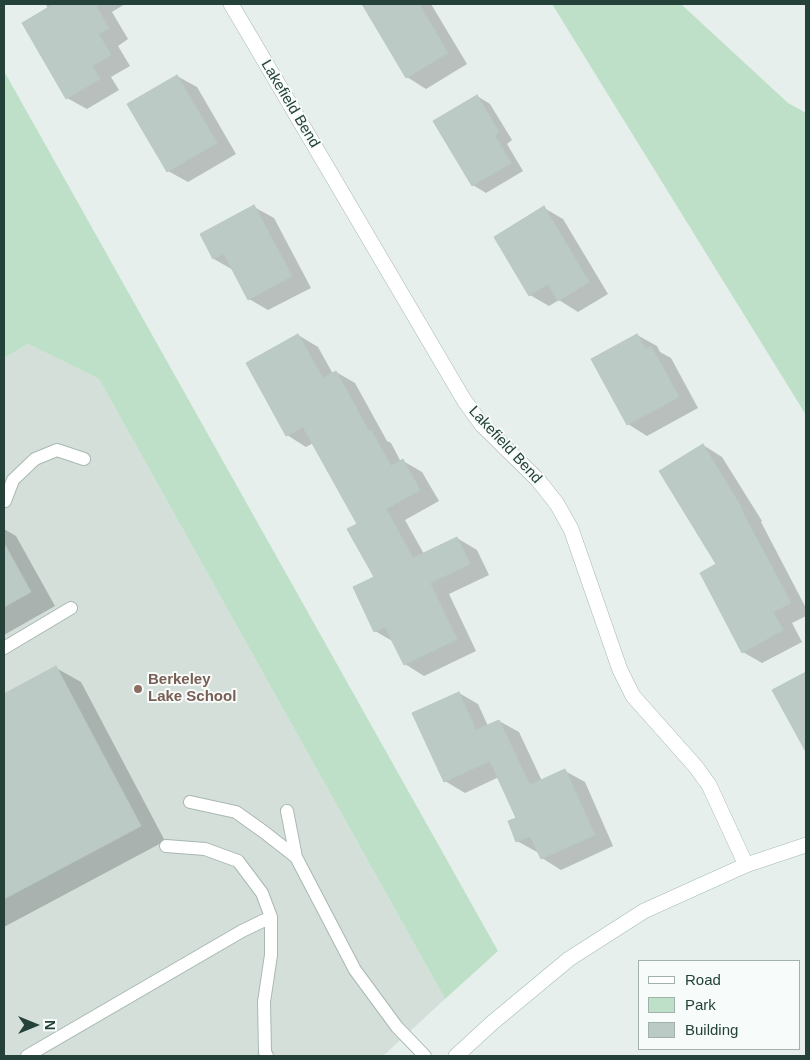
<!DOCTYPE html>
<html>
<head>
<meta charset="utf-8">
<style>
  body { margin:0 }
  #map { position:relative; width:810px; height:1060px; overflow:hidden; background:#e6efeb; font-family:Helvetica,sans-serif }
  canvas { display:block }
  .frame { position:absolute; inset:0; border:5px solid #24423a; pointer-events:none }
  .legend { position:absolute; left:638px; top:960px; width:162px; height:90px; box-sizing:border-box; background:#f7fbf9; border:1px solid #a3b1ad; margin:0; padding:6px 9px; list-style:none; font-size:15px; color:#24423a }
  .legend li { display:flex; align-items:center; gap:10px; height:25px }
  .legend b { width:25px; border:1px solid #a3b1ad }
  .north { position:absolute; left:10px; top:1000px; width:50px; height:50px; -webkit-text-stroke:4px #f7fbf9; paint-order:stroke; rotate:90deg; font-size:14px; font-weight:700; line-height:20px; text-align:center; color:#24423a }
  .north::after { content:''; display:block; margin:auto; width:18px; height:22px; background:#24423a; clip-path:polygon(50% 0,100% 100%,50% 72%,0 100%) }
</style>
</head>
<body>
<div id="map">
<canvas width="810" height="1060"></canvas>
<div class="frame"></div>
<ul class="legend">
<li><b style="height:6px;background:#fff"></b>Road</li>
<li><b style="height:14px;background:#bfe0c8"></b>Park</li>
<li><b style="height:14px;background:#bbcac4"></b>Building</li>
</ul>
<div class="north">N</div>
</div>
<script>
const g = document.querySelector('canvas').getContext('2d');
g.lineJoin = 'round';
function paint(path, color) { g.fillStyle = color; g.fill(path, 'evenodd'); }
const shape = rows => new Path2D(rows.map(r => 'M' + r).join(''));
function trace(path, color, width, dash) { g.strokeStyle = color; g.lineWidth = width; g.lineCap = dash ? 'butt' : 'round'; g.setLineDash(dash || []); g.stroke(path); }
function write(font, color, halo, rows, align = 'center') {
  g.font = font + ' Helvetica,sans-serif'; g.lineWidth = 4; g.setLineDash([]); g.textBaseline = 'middle'; g.strokeStyle = halo; g.fillStyle = color; for (const [text, x, y, turn = 0] of rows) {
    g.save(); g.translate(x, y); g.rotate((+turn || 0) * Math.PI / 180); g.textAlign = isNaN(turn) ? turn : align; if (halo) g.strokeText(text, 0, 0); g.fillText(text, 0, 0); g.restore();
  }
}
paint(shape([
  [28,344,99,379,445,999,383,1056,4,1056,4,358]
]), '#d4dfda');
paint(shape([
  [552,4,681,4,788,103,806,113,806,415],
  [4,71,498,951,445,999,99,379,28,344,4,358]
]), '#bfe0c8');
paint(shape([
  [46,4,125,4,112,12,128,39,118,46,130,66,111,77,119,90,87,109,67,98,48,9],
  [371,4,431,4,467,64,426,89,407,77,365,7],
  [177,76,197,87,236,154,188,182,168,171],
  [477,96,490,104,512,140,507,144,523,171,486,193,473,185],
  [254,207,274,218,311,288,268,310,249,299,233,270,214,259],
  [544,208,563,219,608,294,578,312,559,300,549,306,530,295],
  [298,335,318,347,333,374,336,372,355,383,387,441,391,443,401,462,403,461,422,472,439,501,405,520,424,554,457,538,477,550,489,575,449,594,476,651,424,676,405,664,394,642,375,631,375,578,358,525,313,443,306,447,287,435],
  [637,335,657,346,660,352,671,358,698,408,647,436,628,424],
  [703,445,722,457,762,521,761,522,806,608,806,616,792,623,802,642,762,663,743,652,717,565],
  [4,529,16,536,55,606,4,635],
  [56,668,81,682,165,841,4,927,4,695],
  [806,673,806,749,774,691],
  [459,693,478,704,488,726,499,721,519,732,542,781,565,771,585,782,613,846,561,870,542,858,539,851,537,852,517,841,518,818,499,777,465,793,445,781]
]), '#0003');
const building = shape([
  [54,4,95,4,109,28,99,34,111,55,92,66,100,79,66,99,22,23,54,4],
  [362,4,419,4,448,53,406,78,362,4],
  [177,75,217,143,167,172,127,104,177,75],
  [477,95,499,132,495,136,511,163,472,186,433,121,477,95],
  [254,205,292,276,248,300,224,254,213,259,200,234,254,205],
  [544,206,589,282,558,301,548,284,529,296,494,237,544,206],
  [298,334,323,378,336,371,369,431,371,430,391,466,403,459,420,490,386,509,413,558,457,537,470,564,430,583,457,639,404,665,385,627,374,632,353,587,374,577,347,529,357,524,303,427,286,436,246,363,298,334],
  [637,334,646,349,651,346,679,397,627,425,591,359,637,334],
  [703,444,743,510,742,511,791,603,773,612,783,630,742,653,700,573,716,564,659,471,703,444],
  [4,543,31,592,4,607,4,543],
  [56,666,141,826,4,899,4,694,56,666],
  [806,672,806,752,772,690,806,672],
  [459,692,476,730,499,720,530,785,565,769,595,835,541,859,530,836,516,842,508,821,516,818,490,761,444,782,412,713,459,692]
]);
paint(building, '#bbcac4');
trace(building, '#b8c9c2', 1);
const lane = shape([
  [5,501,13,480,35,459,57,450,84,459],
  [4,648,71,608],
  [190,802,236,812,264,832,296,857],
  [287,811,296,857,355,970,397,1027,425,1056],
  [166,846,205,849,238,861,262,893,271,917,271,955,264,1002,265,1052,267,1056],
  [27,1056,242,931,271,917]
]);
const street = shape([
  [231,4,464,400,482,425,538,480,557,504,571,529,620,670,633,696,696,767,709,785,746,865]
]);
const secondary = shape([
  [456,1056,492,1023,569,959,644,911,746,865,806,845]
]);
trace(lane, '#a8b8b2', 14);
trace(street, '#a8b8b2', 16);
trace(secondary, '#a4bbb3', 16);
trace(lane, '#fff', 12);
trace(street, '#fff', 15);
trace(secondary, '#fff', 15);
for (const [x, y, r, color] of [
  [138,689,5,"#8d6e63"]
]) { const dot = new Path2D(); dot.arc(x, y, r, 0, 2 * Math.PI); g.fillStyle = color; g.fill(dot); trace(dot, '#f7fbf9', 2); }
write('15px', '#24423a', '#f7fbf9', [
  ["Lakefield Bend",290,104,59],
  ["Lakefield Bend",505,445,47]
]);
write('bold 15px', '#785e54', '#f7fbf9', [
  ["Berkeley",148,680],
  ["Lake School",148,697]
], 'left');
</script>
</body>
</html>
